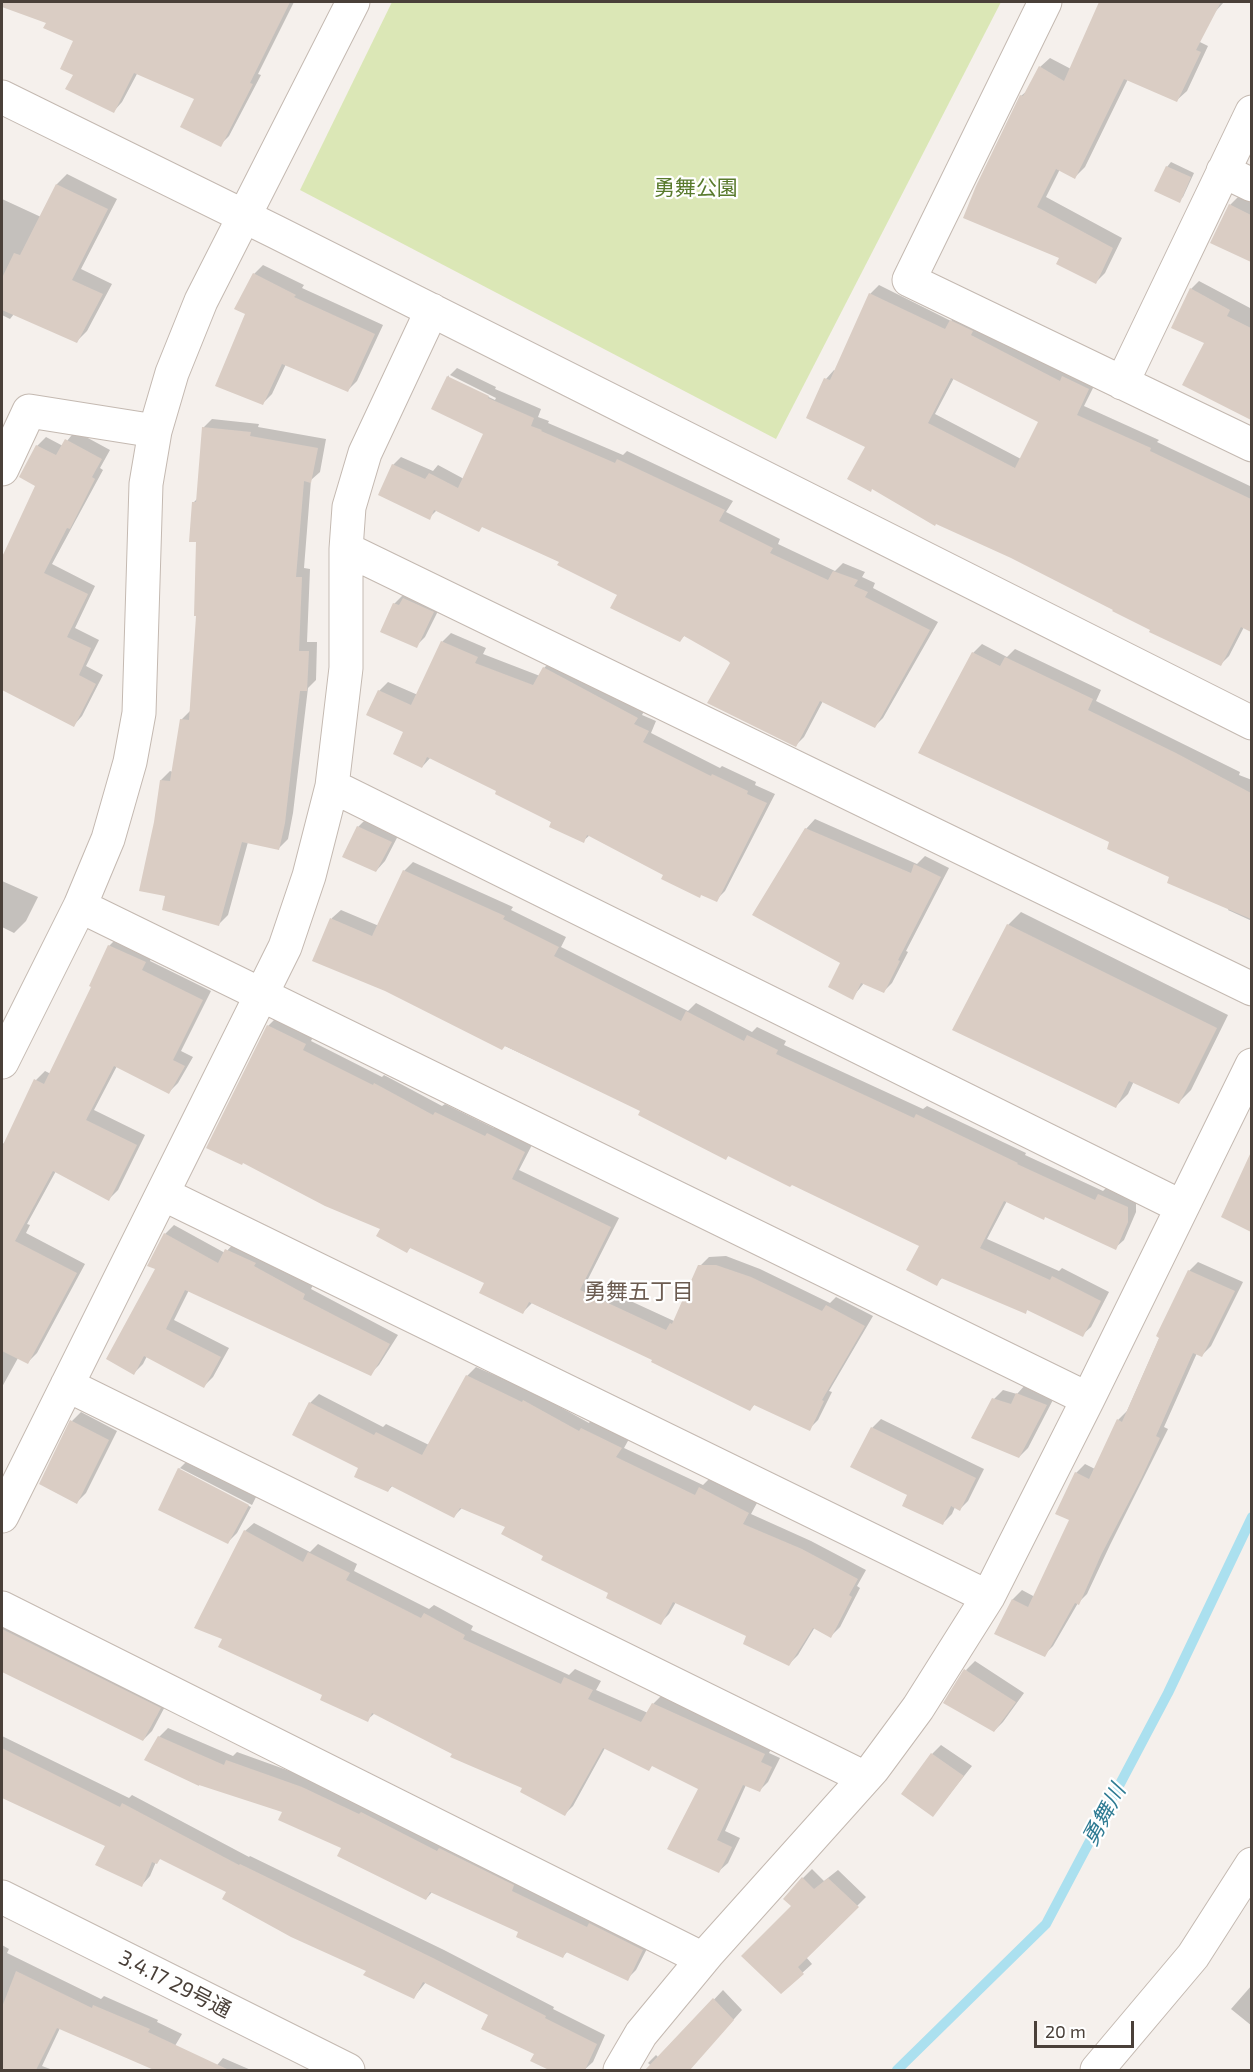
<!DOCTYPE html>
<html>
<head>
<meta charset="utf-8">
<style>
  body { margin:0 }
  #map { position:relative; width:1253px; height:2072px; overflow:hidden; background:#f5f0ec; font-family:"Exo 2",sans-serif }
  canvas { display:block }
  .frame { position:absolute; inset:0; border:3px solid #4a4039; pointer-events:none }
  .scale { position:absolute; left:1034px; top:2021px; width:100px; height:27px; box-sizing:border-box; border:3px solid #4a4039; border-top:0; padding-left:8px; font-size:18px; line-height:21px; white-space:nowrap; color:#4a4039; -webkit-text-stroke:4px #fff; paint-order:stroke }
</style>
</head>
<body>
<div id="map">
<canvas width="1253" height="2072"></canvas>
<div class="frame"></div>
<div class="scale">20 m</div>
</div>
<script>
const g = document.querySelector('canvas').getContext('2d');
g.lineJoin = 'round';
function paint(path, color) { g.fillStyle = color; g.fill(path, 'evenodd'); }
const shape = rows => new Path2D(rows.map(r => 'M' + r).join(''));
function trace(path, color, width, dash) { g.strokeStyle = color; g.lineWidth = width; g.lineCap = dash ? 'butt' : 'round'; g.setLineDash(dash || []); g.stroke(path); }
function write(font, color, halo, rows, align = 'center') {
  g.font = font + ' "Exo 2","Noto Sans JP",sans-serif'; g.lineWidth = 4.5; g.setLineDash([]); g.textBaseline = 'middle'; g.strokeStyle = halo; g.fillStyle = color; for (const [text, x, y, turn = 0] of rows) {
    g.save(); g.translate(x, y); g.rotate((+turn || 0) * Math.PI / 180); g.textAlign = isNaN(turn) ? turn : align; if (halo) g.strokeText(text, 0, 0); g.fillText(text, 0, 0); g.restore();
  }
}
paint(shape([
  [392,2,1001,2,776,439,300,190]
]), '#dbe7b6');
paint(shape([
  [2,2,294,2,258,74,261,75,229,136,220,145,196,98,138,72,122,102,114,111,75,75,75,40,48,22],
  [1101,2,1134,2,1131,8,1208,46,1187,91,1177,100,1128,79,1085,167,1075,177,1060,169,1046,197,1122,238,1105,273,1096,282,1061,257,965,217,1021,96,1028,90,1040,67,1050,58,1071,69],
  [1184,2,1224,2,1214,13],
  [1171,162,1194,173,1183,197,1179,201,1167,167],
  [67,174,117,199,81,269,112,284,87,331,77,341,14,314,10,319,2,315,2,199,41,217,57,184],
  [1238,197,1252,203,1252,261,1212,242,1230,205],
  [263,265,304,285,302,288,383,325,357,381,348,390,286,364,272,394,263,403,247,313,254,274],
  [1199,281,1250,308,1252,306,1252,414,1248,417,1206,342,1191,289],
  [879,285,951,321,959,313,1097,380,1084,406,1159,440,1157,442,1252,487,1252,631,1244,627,1229,656,1221,664,1152,630,867,446,826,379,834,370,836,371,870,294],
  [954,378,1041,421,1021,459,935,414],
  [457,368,496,387,495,389,541,409,538,417,549,421,548,423,623,455,627,451,733,501,726,512,780,539,778,544,835,571,843,563,865,572,862,577,875,583,873,588,938,622,883,718,875,726,823,701,804,737,796,745,732,662,685,635,680,640,619,594,561,562,483,526,437,510,429,518,393,465,401,457,433,471,438,465,464,479,485,434,433,408,449,375,449,378,495,400,496,398,450,375],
  [212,419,259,424,258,427,326,439,320,472,311,480,304,568,310,569,307,642,317,642,316,680,308,688,293,813,288,839,279,848,248,842,228,915,219,924,167,895,156,822,161,780,170,771,173,772,181,720,191,710,198,615,197,541,194,502,198,498,203,428],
  [75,431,110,450,100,468,103,470,52,564,95,586,75,628,99,640,86,666,103,675,82,716,74,725,2,688,2,560,37,486,37,446,46,437,63,446],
  [403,595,442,603,425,637,416,646,394,604],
  [451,633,486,648,483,654,540,676,544,668,553,659,645,709,642,715,656,721,651,733,720,768,722,766,756,782,755,785,775,794,725,891,716,900,590,835,583,841,498,790,431,757,422,767,405,731,379,691,388,682,418,695,442,642],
  [982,644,1007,657,1015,649,1101,690,1096,701,1240,772,1239,775,1252,780,1252,921,1228,910,1229,908,1111,842,973,653],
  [367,818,400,832,385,861,376,871,358,827],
  [815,819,917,864,925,856,949,868,906,951,908,952,892,983,883,992,864,983,852,998,806,829],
  [413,862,513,907,511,910,566,937,561,947,688,1011,696,1003,752,1032,757,1027,786,1041,784,1045,923,1109,927,1106,1026,1153,1025,1155,1103,1191,1108,1186,1136,1198,1136,1212,1124,1240,1115,1248,1046,1216,1007,1201,987,1239,1059,1271,1062,1268,1109,1292,1091,1327,1082,1335,1028,1309,1025,1312,943,1277,936,1284,921,1245,730,1154,726,1158,642,1110,385,990,314,960,332,918,341,910,379,926,404,871],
  [2,881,38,897,26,921,14,933,2,927],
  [1021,912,1228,1015,1191,1090,1179,1102,1134,1081,1128,1094,1115,1107,1008,925],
  [118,937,154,952,150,961,211,991,181,1051,193,1057,178,1083,169,1092,117,1066,94,1110,145,1135,118,1190,109,1199,56,1171,27,1224,30,1225,26,1233,85,1264,37,1353,28,1362,18,1358,2,1387,2,1145,7,1140,36,1080,45,1071,51,1074,93,986,109,946],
  [277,1017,314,1035,311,1041,382,1077,384,1075,442,1106,445,1104,494,1128,497,1125,533,1143,519,1170,619,1218,587,1281,674,1321,700,1266,709,1257,726,1256,760,1269,830,1303,836,1297,873,1316,829,1391,832,1392,818,1420,809,1429,755,1404,750,1409,654,1360,532,1303,523,1312,486,1283,411,1247,407,1251,382,1228,268,1026],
  [1252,1155,1252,1230,1223,1217],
  [174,1225,225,1253,236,1241,313,1285,311,1289,398,1335,379,1365,370,1374,189,1290,174,1320,229,1348,213,1377,204,1386,147,1356,143,1364,134,1373,165,1234],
  [1198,1262,1243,1282,1211,1346,1202,1355,1197,1353,1164,1427,1168,1429,1110,1545,1087,1594,1078,1603,1053,1646,1044,1655,996,1633,1013,1599,1022,1590,1035,1597,1071,1520,1076,1473,1085,1464,1095,1469,1118,1420,1127,1411,1189,1271],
  [476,1367,533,1392,589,1423,591,1420,629,1439,624,1448,703,1485,709,1479,757,1503,751,1514,811,1541,866,1570,857,1586,860,1588,840,1627,831,1636,815,1627,798,1655,789,1664,748,1636,676,1602,669,1614,660,1623,545,1555,507,1526,463,1507,454,1516,393,1485,388,1491,360,1468,310,1403,319,1394,383,1427,386,1424,429,1445,467,1376],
  [1026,1384,1055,1396,1028,1448,1019,1457,994,1399,1003,1390,1017,1394],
  [81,1412,117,1431,86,1493,77,1502,72,1421],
  [881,1419,984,1469,968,1501,959,1510,955,1507,952,1514,943,1523,872,1428],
  [188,1460,257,1495,252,1505,180,1468,180,1472,251,1507,237,1533,228,1542,179,1469],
  [254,1523,310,1552,318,1544,357,1564,354,1571,429,1609,434,1605,473,1626,471,1630,569,1675,575,1669,601,1681,596,1690,648,1713,653,1704,662,1695,773,1745,769,1753,780,1758,768,1782,760,1790,746,1785,725,1831,740,1838,728,1863,719,1871,700,1788,653,1765,605,1748,573,1806,565,1814,524,1787,375,1713,367,1720,224,1638,245,1531],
  [2,1615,169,1699,152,1731,143,1740,2,1670],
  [975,1661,1024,1693,1003,1722,994,1731,966,1670],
  [168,1728,233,1756,237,1752,312,1779,651,1941,636,1970,627,1979,568,1951,563,1956,520,1931,432,1892,426,1899,284,1811,159,1737],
  [2,1736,129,1798,132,1795,249,1857,250,1856,444,1950,554,2007,553,2009,605,2035,593,2062,584,2070,572,2065,568,2070,553,2070,532,2061,536,2053,490,2014,426,1982,414,1997,228,1891,161,1858,156,1862,150,1876,142,1885,107,1845,2,1793],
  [941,1745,972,1766,933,1815,932,1754],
  [812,1869,824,1881,838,1870,866,1897,806,1957,812,1964,781,1992,803,1878],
  [2,1945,9,1949,7,1953,101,1999,104,1996,158,2020,157,2022,182,2034,166,2061,157,2070,60,2028,42,2066,53,2070,2,2070],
  [1252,1985,1252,2026,1231,2009],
  [723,1990,742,2010,689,2070,656,2070,648,2063,656,2055,659,2058],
  [223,2058,251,2070,213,2070]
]), '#0003');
trace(shape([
  [897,2070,1046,1924,1168,1693,1252,1517]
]), '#abe0ef', 10);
paint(shape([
  [2,2,290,2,250,83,253,84,221,147,180,127,194,99,134,73,114,113,65,89,73,75,60,69,73,41,43,28,46,23,2,7],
  [1099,2,1221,2,1196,50,1201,52,1177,102,1124,79,1075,179,1056,169,1037,207,1113,248,1096,284,1056,264,1059,258,963,218,976,186,1020,95,1023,96,1039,66,1064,81],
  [1166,166,1191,177,1180,203,1154,191],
  [56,184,108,209,72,280,103,294,77,343,2,310,2,278,14,253,20,255],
  [1229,204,1251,215,1251,262,1210,243],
  [253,273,296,295,294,297,375,334,348,392,282,364,263,405,215,386,245,314,234,309],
  [1190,288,1230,310,1227,316,1251,328,1251,420,1182,385,1204,343,1171,328],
  [869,293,945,329,950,320,973,331,971,335,1060,381,1062,376,1089,389,1077,415,1151,448,1150,451,1251,499,1251,632,1241,627,1221,666,1149,632,1150,630,1112,611,1113,610,1011,558,936,524,935,526,872,489,871,492,847,479,865,447,806,418,824,378,830,380],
  [951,378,1038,422,1015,468,928,423],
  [447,376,489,396,488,398,534,418,531,426,542,430,541,431,615,463,617,459,725,510,719,521,773,548,770,553,828,580,833,571,858,580,854,586,868,592,865,597,930,630,875,728,820,701,796,747,707,703,730,663,728,661,684,636,680,642,610,608,617,595,557,565,559,562,482,527,479,532,434,510,430,520,378,495,392,464,425,479,429,473,458,488,483,434,431,409],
  [202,427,251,432,250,436,318,448,311,483,304,481,296,577,302,577,299,651,309,651,307,691,300,691,285,823,279,850,242,842,219,926,162,910,165,896,139,891,154,822,160,780,170,781,180,719,189,720,196,616,194,616,196,542,189,542,192,502,196,502],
  [65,439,102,459,92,477,95,479,70,529,67,528,44,573,88,594,67,637,91,648,79,675,96,684,74,727,2,690,2,557,35,486,19,477,36,445,56,455],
  [403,598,434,612,417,648,380,632,393,603,399,605],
  [441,641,478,657,475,663,533,685,543,667,638,718,634,724,649,731,643,742,711,776,712,774,748,791,747,794,767,803,717,902,701,895,700,898,661,879,663,875,587,835,584,843,549,827,551,822,495,794,496,791,427,757,422,768,393,754,403,732,366,715,378,690,411,705],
  [972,652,1000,666,1005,657,1093,699,1088,710,1176,753,1251,793,1251,919,1167,883,1169,877,1107,849,1109,842,918,753],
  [357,826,392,842,376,872,342,857],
  [805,828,911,873,914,864,941,877,898,960,900,961,884,993,861,983,853,1000,828,987,840,963,752,915],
  [403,870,505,916,503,919,559,947,554,956,681,1021,686,1011,744,1041,747,1035,778,1050,776,1054,914,1118,916,1114,1018,1163,1017,1164,1095,1200,1098,1194,1128,1207,1128,1222,1116,1250,1045,1217,1044,1220,1004,1201,980,1248,1050,1280,1052,1276,1101,1301,1083,1337,1027,1310,1026,1314,941,1278,937,1286,906,1270,919,1246,792,1185,790,1187,728,1156,726,1160,638,1115,640,1111,505,1046,502,1050,385,991,312,961,330,918,372,936],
  [1007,924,1217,1028,1179,1104,1129,1081,1116,1108,952,1030],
  [108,945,146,962,142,970,203,1000,173,1060,185,1066,169,1094,114,1066,86,1120,137,1145,109,1201,53,1171,15,1241,77,1273,28,1364,2,1351,2,1147,34,1079,44,1084,91,987,89,986],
  [267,1025,306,1044,303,1050,373,1085,374,1083,433,1115,435,1112,485,1136,487,1133,525,1152,512,1179,611,1227,580,1290,666,1330,670,1323,672,1324,698,1265,716,1265,751,1277,822,1311,826,1305,865,1326,822,1400,824,1401,810,1431,754,1405,750,1411,651,1362,652,1360,529,1302,523,1314,479,1293,484,1283,410,1248,407,1253,376,1236,380,1229,325,1206,243,1163,242,1165,206,1148],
  [1251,1152,1251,1232,1221,1217],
  [164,1233,218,1263,225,1249,256,1263,254,1266,305,1294,303,1299,390,1344,371,1376,185,1290,166,1329,221,1357,204,1388,144,1356,134,1375,106,1359,155,1269,147,1266],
  [1188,1270,1235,1291,1202,1357,1193,1353,1156,1436,1160,1438,1141,1479,1101,1555,1079,1605,1075,1603,1045,1657,994,1634,1012,1599,1028,1607,1069,1520,1055,1514,1075,1472,1089,1479,1117,1419,1122,1422,1159,1338,1156,1336],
  [466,1375,522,1402,523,1400,579,1431,581,1428,622,1448,616,1457,695,1495,699,1487,749,1513,743,1524,802,1549,858,1579,849,1595,852,1597,831,1638,813,1628,789,1666,743,1644,746,1636,673,1602,661,1625,606,1598,608,1593,541,1560,543,1556,501,1534,505,1527,460,1508,454,1518,391,1486,388,1492,354,1477,358,1468,292,1435,309,1402,374,1435,376,1432,422,1455],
  [1016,1393,1047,1405,1019,1458,971,1438,992,1398,1011,1404],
  [70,1420,109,1440,77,1504,39,1484],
  [871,1427,976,1478,960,1511,951,1506,943,1525,902,1506,907,1495,850,1467],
  [178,1468,249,1505,228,1544,158,1510],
  [244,1530,303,1562,308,1552,350,1573,346,1580,421,1618,424,1613,465,1635,463,1639,561,1684,564,1677,593,1690,588,1699,641,1722,652,1703,765,1754,761,1762,772,1767,760,1792,743,1785,717,1840,732,1847,719,1873,667,1849,698,1789,652,1766,649,1771,603,1748,565,1816,520,1792,522,1788,450,1757,452,1754,372,1713,368,1722,320,1700,322,1695,218,1647,222,1639,194,1628],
  [2,1629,161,1708,143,1741,2,1672],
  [964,1669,1016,1702,994,1732,943,1703],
  [158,1736,224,1765,226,1760,302,1787,359,1814,361,1812,437,1851,439,1848,514,1885,512,1891,587,1927,589,1923,643,1950,628,1981,566,1952,563,1958,516,1937,518,1932,430,1892,426,1900,337,1856,341,1848,278,1820,282,1812,199,1785,199,1786,144,1760],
  [2,1748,120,1807,122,1803,239,1865,240,1864,435,1959,546,2016,545,2018,597,2044,585,2070,549,2070,530,2061,534,2054,481,2029,488,2015,423,1982,414,1999,363,1975,366,1971,291,1937,222,1899,226,1892,160,1859,157,1864,152,1862,142,1887,95,1865,105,1846,2,1798],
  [931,1753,964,1776,933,1817,901,1794],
  [802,1877,814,1889,828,1878,859,1907,798,1967,804,1974,781,1994,741,1956,791,1906,783,1899],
  [16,1971,92,2008,93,2005,150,2029,148,2032,229,2070,154,2070,57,2028,36,2070,2,2070,2,2007],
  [713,1998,734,2020,690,2070,645,2070]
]), '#dacdc4');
const minor = shape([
  [1045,2,909,280,1252,445],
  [2,97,276,232,1252,723],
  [1223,171,1252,185],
  [1122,383,1252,112],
  [2,469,29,411,155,431],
  [346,549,1252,989],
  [332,786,1182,1207],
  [80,906,1088,1399],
  [2,1062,80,906,108,839,130,762,139,713,146,484,155,431,172,373,201,301,353,2],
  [163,1194,988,1597],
  [67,1385,865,1778],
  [2,1516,285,947,309,876,332,786,346,668,346,549,349,507,365,453,432,310],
  [2,1608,703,1959],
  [2,1897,348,2070],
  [620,2070,641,2034,708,1953,873,1769,918,1708,988,1597,1088,1399,1252,1065],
  [1097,2070,1193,1956,1252,1864]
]);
trace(minor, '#c4b9b1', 35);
trace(minor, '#fff', 33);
write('21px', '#597a2d', '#fff', [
  ["勇舞公園",696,188]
]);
write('21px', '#4a4039', '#fff', [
  ["3.4.17 29号通",175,1984,27]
]);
write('22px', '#6c5c51', '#fff', [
  ["勇舞五丁目",639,1292]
]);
write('italic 22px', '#2e7b93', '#fff', [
  ["勇舞川",1104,1815,-62]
]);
</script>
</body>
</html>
